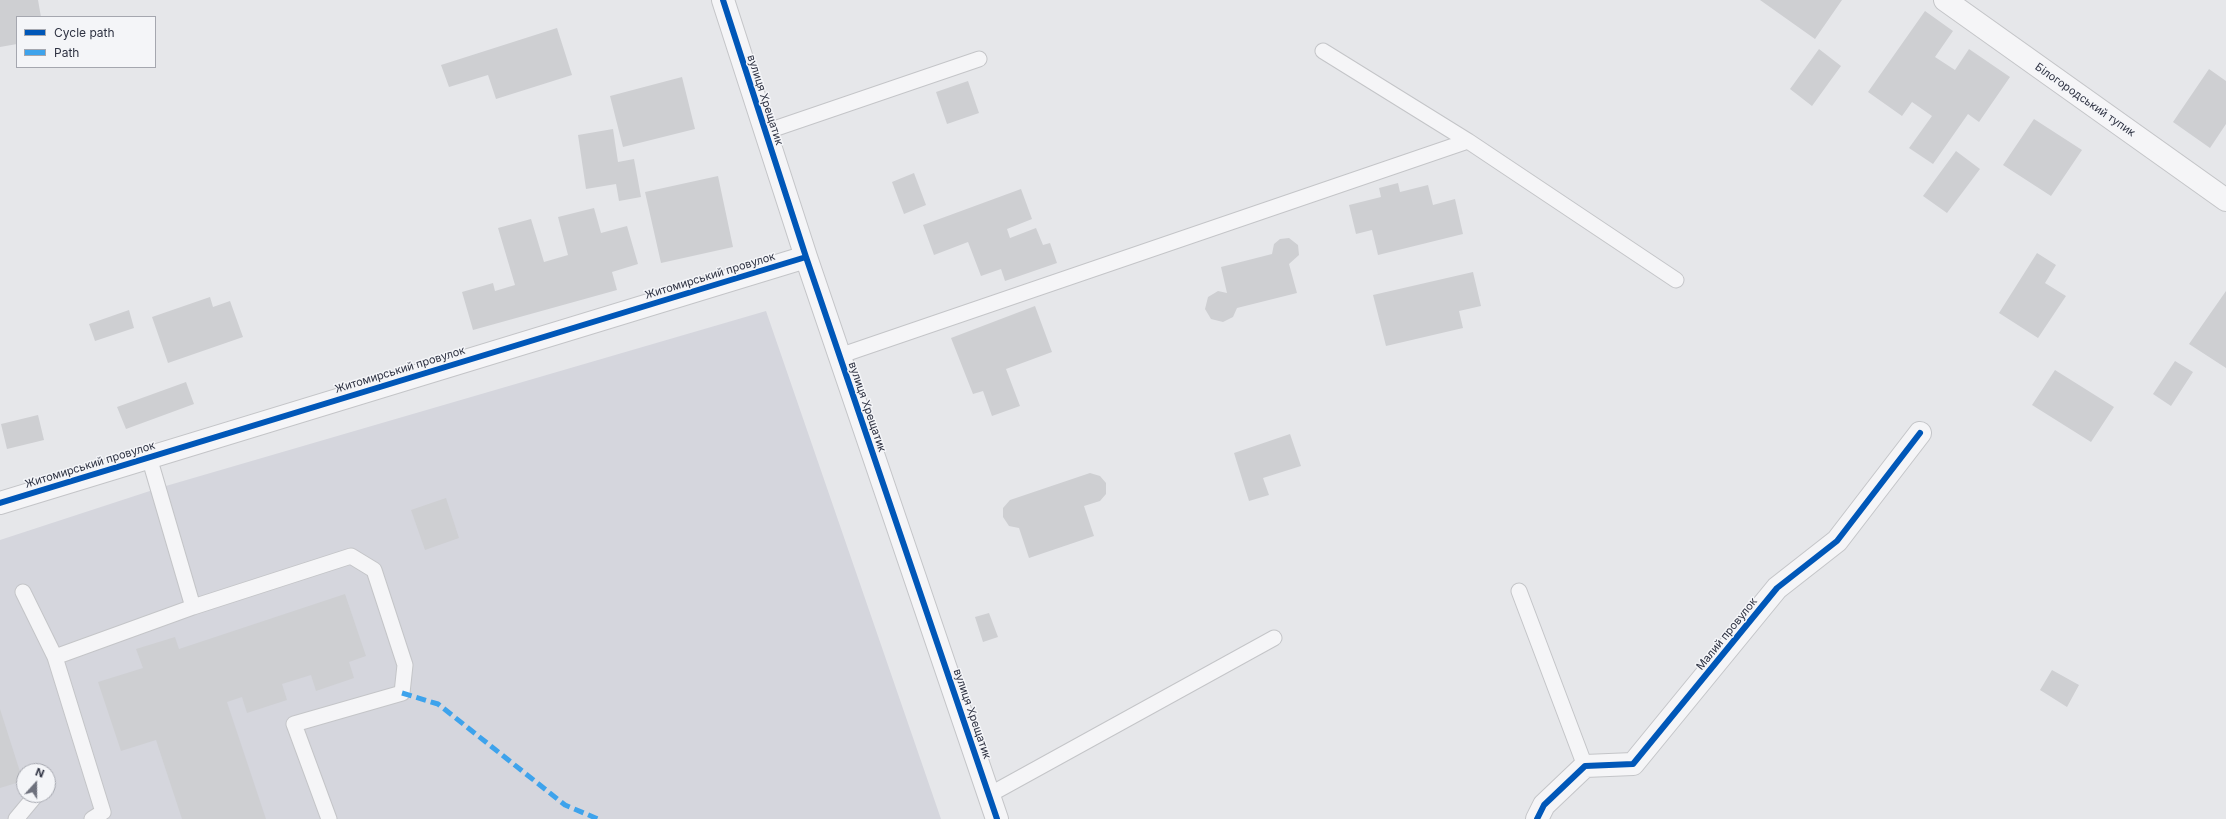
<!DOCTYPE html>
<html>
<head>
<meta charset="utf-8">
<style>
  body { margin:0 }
  #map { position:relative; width:2226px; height:819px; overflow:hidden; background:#e6e7ea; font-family:Inter,sans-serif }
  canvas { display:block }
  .legend { position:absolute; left:16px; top:16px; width:140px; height:52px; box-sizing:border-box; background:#f4f5f8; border:1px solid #a5a7af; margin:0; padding:5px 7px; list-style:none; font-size:12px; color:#2e3242 }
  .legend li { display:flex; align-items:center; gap:8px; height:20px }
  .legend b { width:20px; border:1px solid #a5a7af }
  .north { position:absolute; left:16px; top:763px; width:40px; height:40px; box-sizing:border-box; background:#f4f5f8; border:1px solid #a5a7af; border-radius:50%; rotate:21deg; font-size:11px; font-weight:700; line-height:16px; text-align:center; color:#2e3242 }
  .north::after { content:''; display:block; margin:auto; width:14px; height:18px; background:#6e717d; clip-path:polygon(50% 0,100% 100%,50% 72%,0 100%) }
</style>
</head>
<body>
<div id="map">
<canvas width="2226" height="819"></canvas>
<ul class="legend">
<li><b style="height:5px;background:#0057b8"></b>Cycle path</li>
<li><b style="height:5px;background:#3ea3ec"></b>Path</li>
</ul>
<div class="north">N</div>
</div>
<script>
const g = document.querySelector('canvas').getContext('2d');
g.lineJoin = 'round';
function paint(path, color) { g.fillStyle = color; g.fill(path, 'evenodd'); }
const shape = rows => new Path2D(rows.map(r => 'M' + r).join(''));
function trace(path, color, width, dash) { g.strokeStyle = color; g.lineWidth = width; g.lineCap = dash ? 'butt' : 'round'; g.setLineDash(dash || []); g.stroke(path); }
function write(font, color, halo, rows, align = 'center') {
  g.font = font + ' Inter,sans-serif'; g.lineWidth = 3; g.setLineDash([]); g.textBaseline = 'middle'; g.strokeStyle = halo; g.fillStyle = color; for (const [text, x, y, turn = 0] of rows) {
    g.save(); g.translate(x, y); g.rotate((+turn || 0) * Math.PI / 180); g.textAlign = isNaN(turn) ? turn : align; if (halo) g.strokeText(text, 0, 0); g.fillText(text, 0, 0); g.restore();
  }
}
paint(shape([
  [766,311,941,819,0,819,0,540,159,488],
  [24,771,48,771,48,795,24,795]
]), '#d5d6dd');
paint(shape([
  [0,0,38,0,41,17,17,17,17,44,0,47],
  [1760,0,1842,0,1815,39],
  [1925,11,1953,31,1935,57,1955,70,1969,49,2010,77,1979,122,1968,114,1933,164,1909,148,1932,116,1912,102,1902,116,1868,92],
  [557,28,572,75,496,99,488,75,449,87,441,65],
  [1819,49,1841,66,1812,106,1790,89],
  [2209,69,2226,81,2226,124,2210,148,2173,122],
  [682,77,695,129,623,147,610,96],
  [968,81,979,113,947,124,936,92],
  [2034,119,2082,150,2051,196,2003,165],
  [613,129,618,162,634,159,641,197,619,201,616,184,586,189,578,135],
  [1956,151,1980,169,1947,213,1923,196],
  [914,173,926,205,904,214,892,182],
  [718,176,733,247,661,263,645,192],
  [1398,183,1400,192,1428,185,1433,205,1455,199,1463,234,1378,255,1372,230,1356,234,1349,205,1381,197,1379,188],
  [1021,189,1032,219,1007,229,1010,238,1036,228,1043,245,1050,243,1057,263,1005,281,1001,269,981,276,968,242,934,255,923,225],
  [594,208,601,233,627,226,638,264,612,272,617,290,473,330,462,292,493,283,495,291,515,285,498,228,531,219,544,262,568,255,558,217],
  [1289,238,1298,245,1299,255,1289,264,1297,293,1237,308,1233,317,1223,322,1211,319,1205,309,1208,297,1218,291,1227,293,1221,267,1272,254,1274,244,1280,239],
  [2037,253,2056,265,2045,283,2066,296,2038,338,1999,313],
  [1473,272,1481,306,1459,311,1463,328,1386,346,1373,295],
  [2226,291,2226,368,2189,344],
  [210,297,213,307,230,301,243,337,168,363,152,317],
  [1035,306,1052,352,1006,369,1020,406,992,416,983,391,973,394,951,338],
  [129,310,134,328,95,341,89,324],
  [2175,361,2193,372,2171,406,2153,394],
  [2055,370,2114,407,2091,442,2032,405],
  [186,382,194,404,126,429,117,407],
  [38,415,44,440,7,449,1,424],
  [1290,434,1301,466,1263,478,1269,495,1249,501,1234,453],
  [1090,473,1100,476,1106,483,1106,494,1100,501,1084,506,1094,536,1029,558,1019,528,1009,526,1003,517,1003,508,1010,500],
  [446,498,459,538,425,550,411,510],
  [345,594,366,656,349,662,354,678,316,691,311,675,282,684,287,700,247,713,242,697,227,702,266,819,182,819,156,740,121,751,98,682,143,668,136,649,175,637,179,649],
  [989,613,998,637,983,642,975,617],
  [2052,670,2079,685,2067,707,2040,690],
  [0,709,23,781,0,788]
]), '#cecfd2');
const lane = shape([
  [1323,51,1468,141],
  [765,132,979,59],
  [839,356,1468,141,1676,280],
  [149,457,193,607],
  [1519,591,1585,766],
  [23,592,55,657,103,812,92,819],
  [55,657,193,607,351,556,374,570,405,665,402,693,294,724,329,819],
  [989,795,1274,638],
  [16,819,36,795]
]);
const street = shape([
  [723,0,806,257,997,819],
  [1945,0,2226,200],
  [0,503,806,257],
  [1537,819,1544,805,1585,766,1633,764,1777,588,1837,541,1920,433]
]);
trace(lane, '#c4c5c8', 17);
trace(street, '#c4c5c8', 24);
trace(lane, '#f5f5f7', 15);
trace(street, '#f5f5f7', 22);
trace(shape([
  [402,693,438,704,565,805,598,819]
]), '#3ea3ec', 5, [10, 5]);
trace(shape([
  [723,0,806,257,997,819],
  [0,503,806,257],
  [1537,819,1544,805,1585,766,1633,764,1777,588,1837,541,1920,433]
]), '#0057b8', 6);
write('11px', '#2e3242', '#f4f5f8', [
  ["вулиця Хрещатик",765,100,72],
  ["Білогородський тупик",2085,100,35],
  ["Житомирський провулок",710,276,-17],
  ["Житомирський провулок",400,370,-17],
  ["вулиця Хрещатик",867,407,71],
  ["Житомирський провулок",90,465,-17],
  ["Малий провулок",1727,634,-51],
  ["вулиця Хрещатик",972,714,71]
]);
</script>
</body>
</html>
